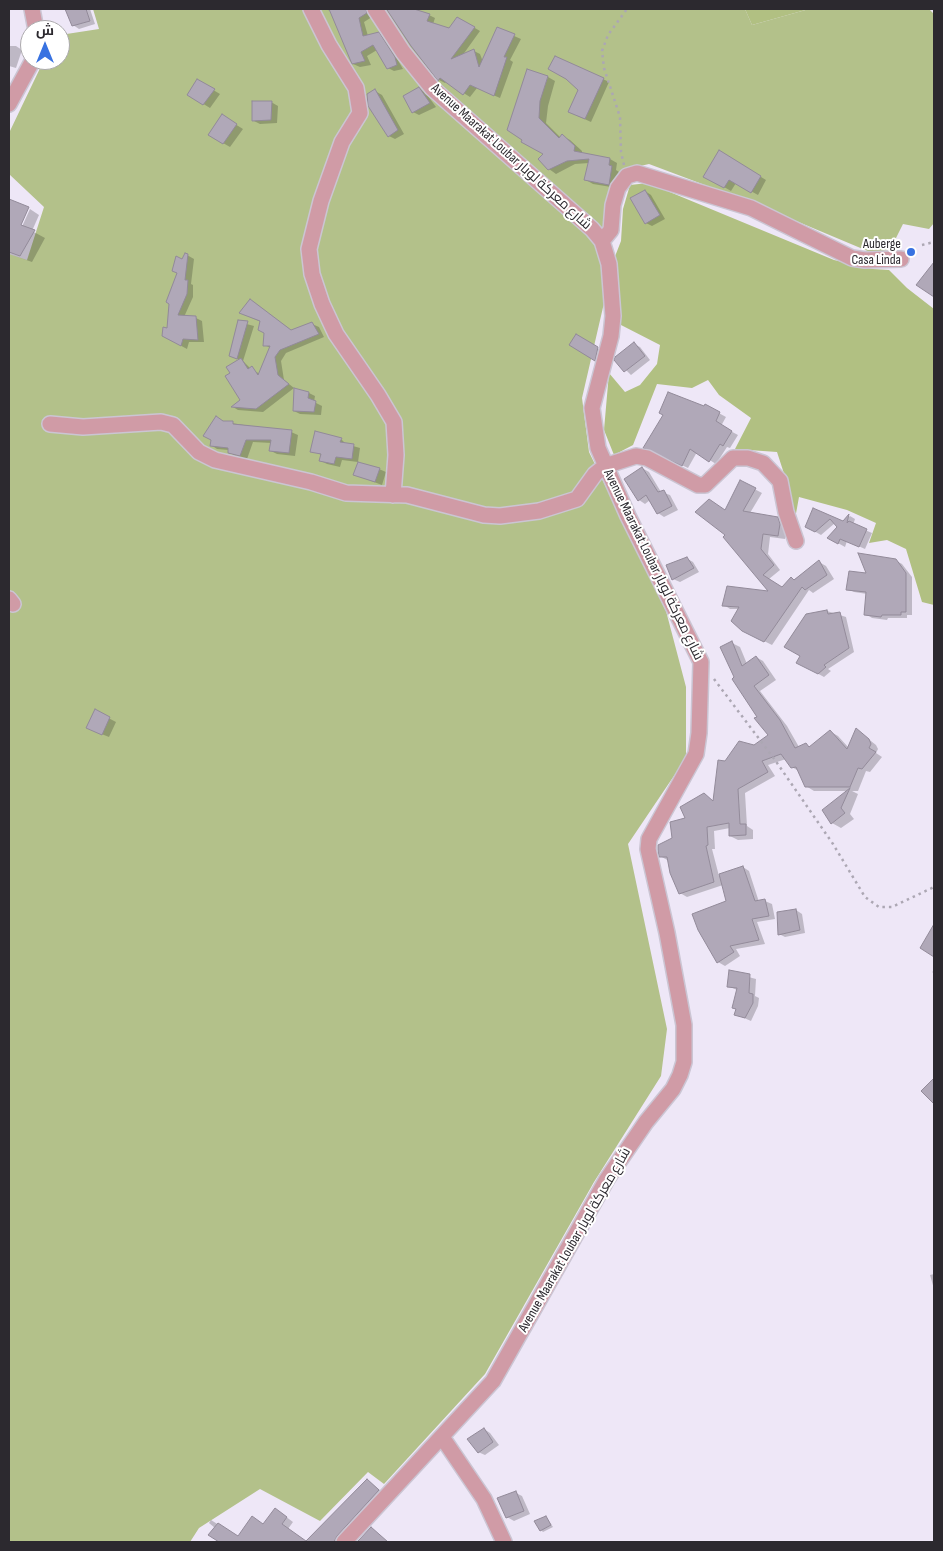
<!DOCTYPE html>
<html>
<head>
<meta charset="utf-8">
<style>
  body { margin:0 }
  #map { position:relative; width:943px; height:1551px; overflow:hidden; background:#eee7f7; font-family:"Sofia Sans Condensed",Cairo,sans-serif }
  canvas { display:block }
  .frame { position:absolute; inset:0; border:10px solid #2c292f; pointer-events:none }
  .north { position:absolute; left:20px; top:20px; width:50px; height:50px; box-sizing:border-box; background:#fff; border:1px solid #aba9ac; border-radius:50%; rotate:0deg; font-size:14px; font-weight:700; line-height:20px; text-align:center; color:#2c292f }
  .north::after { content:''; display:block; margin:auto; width:18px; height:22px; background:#3872e1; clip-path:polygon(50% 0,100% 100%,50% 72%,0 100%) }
</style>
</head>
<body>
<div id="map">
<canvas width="943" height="1551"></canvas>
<div class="frame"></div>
<div class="north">ش</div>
</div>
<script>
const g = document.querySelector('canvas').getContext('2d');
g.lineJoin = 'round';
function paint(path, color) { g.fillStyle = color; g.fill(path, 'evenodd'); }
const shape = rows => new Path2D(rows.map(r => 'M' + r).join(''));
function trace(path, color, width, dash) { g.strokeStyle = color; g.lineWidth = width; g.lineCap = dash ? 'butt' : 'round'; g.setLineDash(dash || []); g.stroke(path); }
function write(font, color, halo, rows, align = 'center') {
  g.font = font + ' "Sofia Sans Condensed",Cairo,sans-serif'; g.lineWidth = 4; g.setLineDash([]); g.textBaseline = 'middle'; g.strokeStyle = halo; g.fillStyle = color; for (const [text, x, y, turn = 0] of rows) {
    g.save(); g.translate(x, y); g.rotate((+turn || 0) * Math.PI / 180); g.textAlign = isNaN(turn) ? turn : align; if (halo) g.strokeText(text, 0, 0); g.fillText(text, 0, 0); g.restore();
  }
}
paint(shape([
  [93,9,745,9,752,25,809,9,929,9,934,14,934,223,929,229,903,224,890,250,870,252,758,205,649,164,623,170,606,227,604,303,582,398,589,452,666,611,686,687,686,758,628,844,667,1029,661,1076,594,1182,485,1374,384,1484,368,1472,320,1521,260,1489,199,1528,190,1542,9,1542,9,254,27,260,44,207,9,174,9,133,44,60,60,60,60,35,99,29]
]), '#b3c18a');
paint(shape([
  [745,9,809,9,752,25],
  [648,183,834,260,873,269,889,270,907,288,934,309,934,605,922,602,906,549,887,540,869,543,876,523,847,510,799,497,795,519,790,492,777,452,735,449,751,418,719,395,708,380,692,388,657,384,633,445,614,455,604,430,609,373,625,392,640,385,657,364,660,345,621,325,614,259,621,241,623,209,630,185]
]), '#b1c082');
paint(shape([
  [67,9,90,9,95,24,79,29,73,25],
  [323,9,368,9,372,17,364,22,368,36,379,34,385,38,403,69,394,71,388,68,377,50,367,56,371,65,360,67,353,64,332,11],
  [392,9,410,9,429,15,435,18,433,24,450,30,458,18,480,31,462,56,474,51,480,54,483,62,498,29,521,39,510,60,513,62,500,98,477,88,470,97,446,82,445,83,439,80,389,10],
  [9,46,16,46,22,50,16,68,9,66],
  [548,77,555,81,548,106,546,123,561,138,562,136,570,140,582,151,582,154,610,159,617,163,616,170,619,172,617,188,593,184,586,180,589,163,575,164,556,174,549,169,545,154,522,142],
  [603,79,609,82,591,122,569,112],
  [198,81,220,94,210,108,189,95],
  [419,88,425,92,436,107,419,115,413,112],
  [375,91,382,95,404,134,395,139,389,136],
  [271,102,278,106,277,123,260,124,254,121],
  [222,116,243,129,230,147,209,135],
  [720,152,766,180,758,195,736,183,731,191,705,176],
  [645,191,651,195,665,219,652,226,646,223],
  [9,200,27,208,18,230,20,231,30,209,39,215,32,231,45,238,32,262,9,254],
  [187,255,194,259,191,284,193,285,193,297,184,317,196,318,202,321,204,342,189,342,187,349,163,336,169,329,183,260],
  [250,300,292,331,312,324,319,327,324,337,286,353,281,361,284,380,294,388,263,412,238,410,233,407,241,400,232,373,240,360,230,356,239,322,254,326,243,361,251,369,260,374,271,348,264,345,265,333,261,322,241,313],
  [576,336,604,352,601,364,571,345],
  [634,344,640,347,650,360,631,375,616,360],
  [309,393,315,396,314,402,322,406,321,415,300,414,294,411],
  [706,406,726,417,721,426,738,435,730,448,727,447,716,464,697,452,688,468,651,451,665,415],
  [224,422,291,432,298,435,295,456,277,454,271,451,272,443,253,442,247,459,235,456,229,452,229,450,217,449,211,445],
  [341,439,346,444,360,448,358,462,342,460,340,467,327,464,321,461,322,455,312,451],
  [642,468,649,472,661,492,670,495,678,510,664,517,658,513,650,500,645,504,639,500],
  [379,469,386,472,382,485,355,475],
  [741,482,762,493,750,513,777,518,785,523,787,529,785,539,770,537,768,554,780,570,769,579,782,588,819,562,826,566,834,579,813,593,809,590,772,645,748,633,739,609,730,609,724,605,771,593,727,535,726,511],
  [814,509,843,522,850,516,855,519,853,525,872,533,865,549,847,541,845,547,829,538,839,527,835,523,821,535,807,527],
  [686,558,693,562,699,572,680,582,673,579],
  [895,560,902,564,912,577,912,615,907,615,907,618,888,618,887,620,872,618,866,614,867,594,854,592,848,589,868,574],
  [827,611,846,617,854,652,828,669,831,671,824,677,804,666],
  [732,643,740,647,747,664,756,657,763,661,776,680,760,691,787,726,799,747,805,744,810,747,831,732,838,736,849,748,857,730,876,745,878,749,876,753,882,757,870,772,866,771,858,791,852,791,858,794,850,814,854,819,841,828,832,823,824,810,848,791,814,791,806,786,800,772,792,767,786,759,768,765,775,776,745,793,747,826,753,830,753,839,738,840,730,836,730,828,714,831,715,849,712,849,719,876,743,867,749,871,759,902,765,901,772,904,775,919,757,922,765,944,736,949,740,956,725,966,718,962,728,902,723,885,687,897,680,893,669,861,660,856,704,795,714,801,725,763,770,736,736,678],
  [95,711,116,722,109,737,94,731],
  [796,910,802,914,805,933,785,937,779,934],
  [730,972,756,979,755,996,759,998,758,1006,751,1021,735,1014,737,1010,733,1008,737,990,728,986],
  [934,1274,934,1289,930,1275],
  [484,1429,490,1433,499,1445,485,1455,478,1452],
  [367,1480,385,1494,342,1542,330,1542,319,1531],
  [516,1493,522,1496,530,1514,514,1521,507,1517],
  [281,1513,293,1522,288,1529,307,1542,222,1542,210,1535,215,1528,209,1523,211,1520,238,1537,264,1525],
  [546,1517,553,1527,543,1532,541,1530]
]), '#0003');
const building = shape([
  [65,9,86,9,90,21,72,26,65,9],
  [329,9,366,9,367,13,359,18,363,36,379,32,395,57,397,65,387,69,373,45,361,52,365,61,352,64,329,9],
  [389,9,414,9,430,14,427,21,449,28,457,17,475,27,451,59,474,49,479,67,497,27,515,34,504,57,507,57,494,96,470,85,463,95,440,78,438,81,411,46,387,10,389,9],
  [555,56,604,78,585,119,568,112,578,90,566,79,548,69,555,56],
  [527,69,548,76,540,101,539,118,559,138,562,134,575,146,574,151,610,158,609,165,612,166,609,185,584,180,589,159,567,161,548,170,538,159,543,154,521,142,522,140,507,130,527,69],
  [197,79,215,89,203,105,187,95,197,79],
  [419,87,430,103,412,113,403,96,419,87],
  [375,89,398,130,388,137,368,106,367,94,375,89],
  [252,101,272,101,271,120,252,121,252,101],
  [222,114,237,124,223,144,208,135,222,114],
  [719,150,761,176,751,193,729,180,724,188,703,177,719,150],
  [645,190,660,215,645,224,630,198,645,190],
  [9,199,29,207,21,225,35,230,20,256,9,252,9,199],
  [185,253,188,254,185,280,188,280,187,294,178,315,196,316,198,340,183,339,181,346,162,336,163,327,167,328,169,304,166,302,177,273,172,271,176,256,182,259,185,253],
  [934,262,934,297,916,285,934,262],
  [250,299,291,330,312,322,319,334,280,350,275,357,278,375,289,384,256,409,231,407,240,400,225,376,230,373,226,367,241,358,248,369,252,366,258,375,270,346,263,346,264,333,258,330,260,321,239,313,250,299],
  [238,320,248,321,237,359,229,356,238,320],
  [576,334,598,347,595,361,569,345,576,334],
  [634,342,645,356,624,372,614,360,615,357,634,342],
  [294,388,309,392,308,398,316,401,314,412,293,411,294,388],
  [668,392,704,406,705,404,720,412,716,421,732,431,723,446,720,444,709,462,690,449,682,466,643,448,663,415,659,413,668,392],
  [216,416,223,421,233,421,233,424,292,430,289,453,269,451,271,440,246,440,240,456,228,453,228,448,210,446,211,440,203,436,216,416],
  [315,431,342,438,340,442,354,444,352,459,336,457,334,464,319,461,321,454,310,452,315,431],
  [358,462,380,468,375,482,353,475,358,462],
  [642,467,658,492,664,490,672,506,657,514,646,495,638,501,624,479,642,467],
  [740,480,756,488,743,511,778,517,780,524,778,536,763,534,761,549,774,565,763,575,782,587,791,577,794,580,819,560,827,575,805,590,802,587,764,642,742,631,731,621,739,607,722,606,727,586,768,591,723,537,725,535,695,512,709,499,725,510,740,480],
  [813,508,843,521,849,514,847,523,849,521,867,529,859,547,840,539,838,544,827,538,837,527,830,519,815,532,805,527,813,508],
  [858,553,896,559,906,573,906,612,901,612,901,615,882,615,881,617,864,615,866,592,846,590,849,571,866,573,858,553],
  [687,557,694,568,672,580,666,565,687,557],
  [827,610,828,614,840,612,849,648,824,665,826,667,818,674,796,663,800,656,784,647,806,614,827,610],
  [732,641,742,666,756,656,769,675,754,686,780,720,795,748,806,743,809,747,830,730,847,749,856,728,869,739,871,744,869,748,876,752,862,769,858,768,850,787,805,787,796,767,791,768,781,754,762,761,768,772,738,789,740,824,746,824,746,835,729,836,729,823,707,827,708,845,706,846,714,882,679,894,670,873,667,857,659,857,658,850,658,845,672,838,670,822,685,818,680,807,704,793,713,801,718,760,725,761,739,741,754,745,768,735,754,718,757,717,732,679,734,677,720,647,732,641],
  [95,709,110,717,102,735,86,728,95,709],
  [850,788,841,808,845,813,831,824,822,810,850,788],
  [743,866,755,901,765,899,769,916,752,919,759,940,730,946,734,952,717,963,698,930,692,914,726,901,719,874,743,866],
  [796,909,800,930,778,935,777,912,796,909],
  [934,924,934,957,920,948,934,924],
  [729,970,750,974,749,993,753,994,753,1003,745,1018,734,1015,736,1009,732,1008,737,988,727,987,729,970],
  [934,1078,934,1104,921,1091,934,1078],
  [484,1428,493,1442,478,1453,467,1439,484,1428],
  [367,1479,379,1490,337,1536,334,1542,219,1542,208,1535,218,1523,238,1536,252,1516,263,1524,275,1508,287,1517,282,1524,306,1541,367,1479],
  [516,1491,524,1511,506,1518,497,1498,516,1491],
  [546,1516,551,1525,540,1531,534,1521,546,1516],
  [371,1527,388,1542,360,1542,358,1541,371,1527]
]);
paint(building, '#b0a8b8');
trace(building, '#928a99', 1);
const minor = shape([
  [32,9,36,30],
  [311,9,329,45,356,88,360,113,342,142,321,201,309,249,312,274,322,304,336,334,378,395,394,422,396,455,393,495],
  [9,104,33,60],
  [602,241,611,230,613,205,618,188,627,176,637,173,751,208,852,258,865,260,901,259],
  [50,424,83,427,161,422,173,425,199,452,215,460,311,482,346,493,407,495,484,515,500,516,539,511,577,499,595,474,605,466,636,456,647,458,698,485,705,485,733,458,748,458,763,463,780,481,786,512,796,541],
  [9,599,13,604],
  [442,1437,484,1499,504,1542],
  [344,1542,493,1381,607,1179,646,1122,673,1089,680,1075,684,1062,684,1025,667,933,648,849,649,839,696,754,699,733,701,662,628,516,598,448,592,408,611,336,613,316,609,264,602,241,592,229,432,88,403,52,375,9]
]);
trace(minor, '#cbc5d3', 18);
trace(shape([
  [624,165,621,152,620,117,604,68,602,51,608,35,627,9],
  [922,245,934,242],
  [714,679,775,760,833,844,865,897,879,907,892,907,934,887],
  [934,971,934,973]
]), '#aca7b3', 2.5, [2.5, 4]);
trace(minor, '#d09ba6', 15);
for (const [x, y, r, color] of [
  [911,252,5,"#3872e1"]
]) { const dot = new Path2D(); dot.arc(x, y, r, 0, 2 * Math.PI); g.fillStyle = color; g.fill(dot); trace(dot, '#fff', 2); }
write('14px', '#2c292f', '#fff', [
  ["Avenue Maarakat Loubar شارع معركة لوبار",511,157,42],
  ["Avenue Maarakat Loubar شارع معركة لوبار",653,565,64],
  ["Avenue Maarakat Loubar شارع معركة لوبار",575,1240,-60]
]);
write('14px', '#2c292f', '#fff', [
  ["Auberge",901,244],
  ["Casa Linda",901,260]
], 'right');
</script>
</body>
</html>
